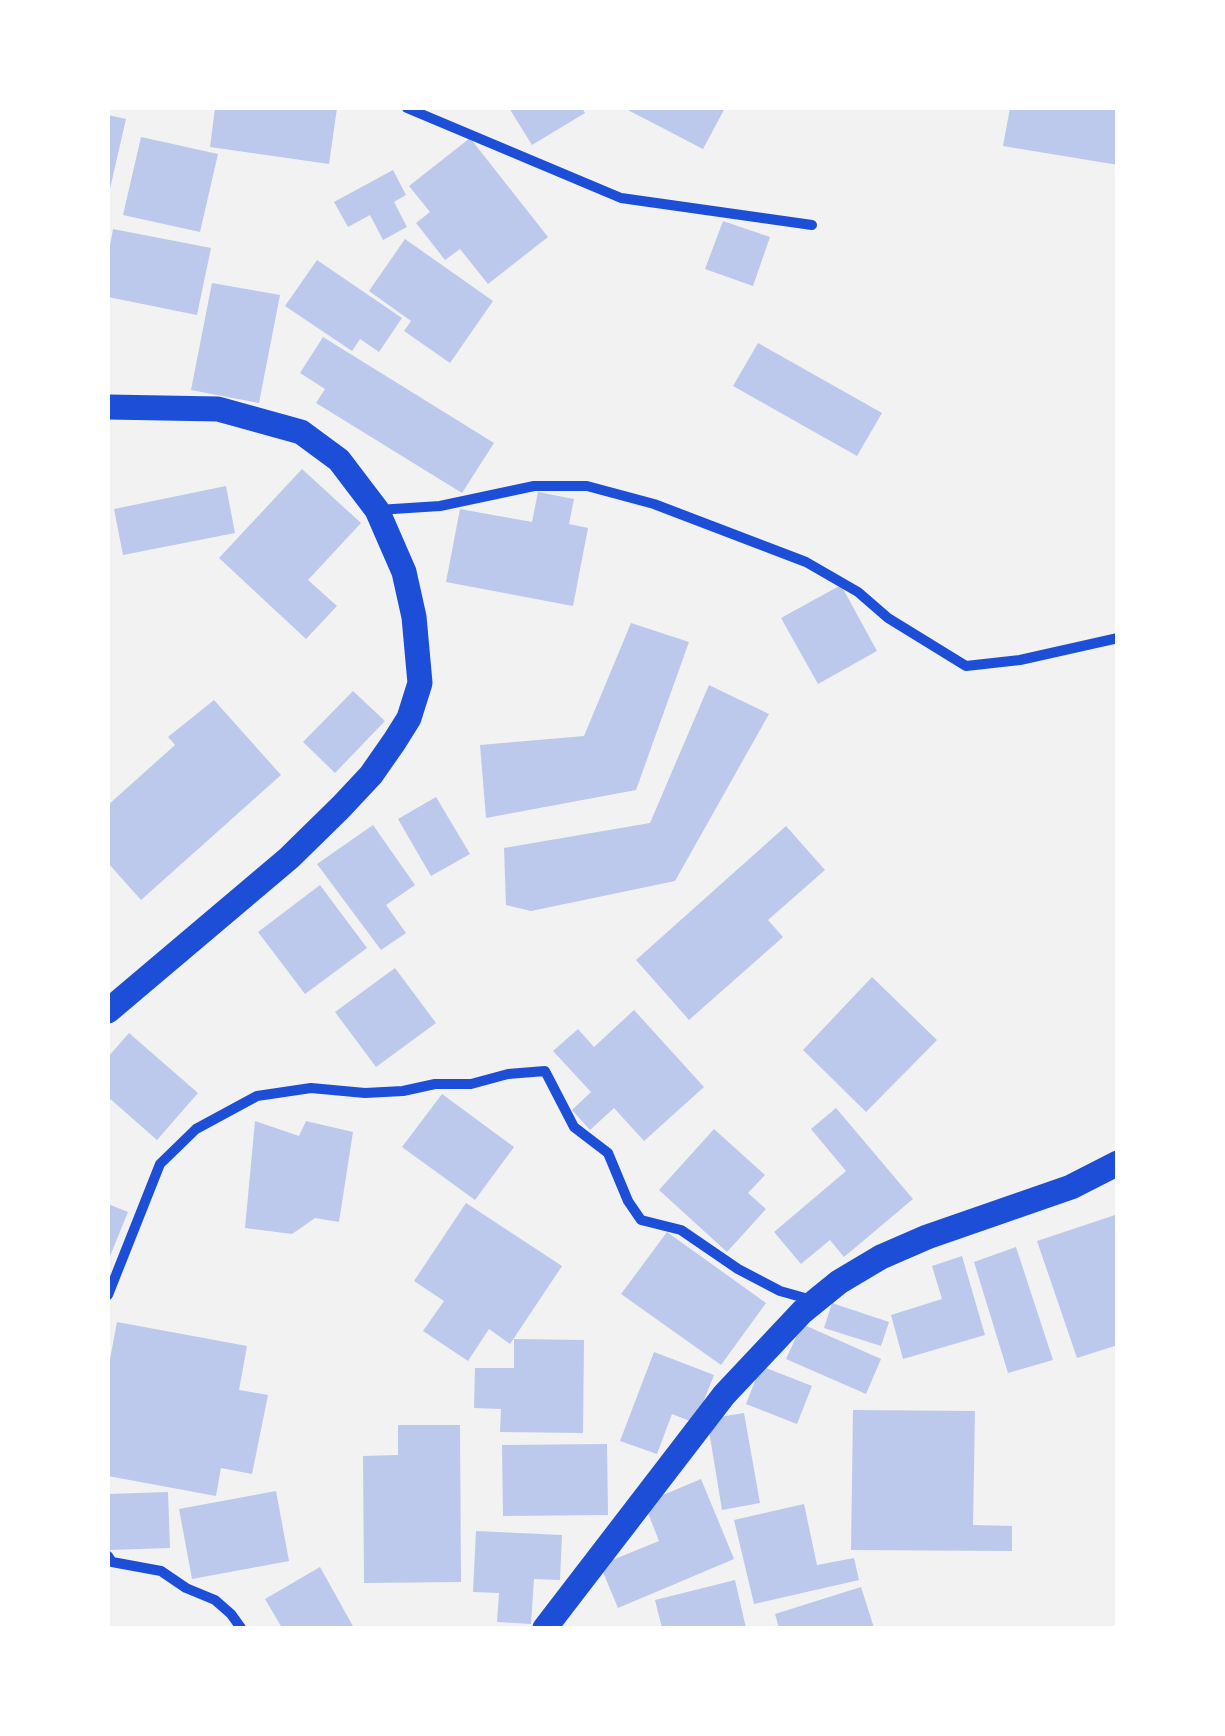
<!DOCTYPE html>
<html>
<head>
<meta charset="utf-8">
<style>
  body { margin:0 }
  #map { position:relative; width:1225px; height:1736px; overflow:hidden; background:#f2f2f2; font-family:Poppins,sans-serif }
  canvas { display:block }
  .frame { position:absolute; inset:0; border:110px solid #fff; pointer-events:none }
</style>
</head>
<body>
<div id="map">
<canvas width="1225" height="1736"></canvas>
<div class="frame"></div>
</div>
<script>
const g = document.querySelector('canvas').getContext('2d');
g.lineJoin = 'round';
function paint(path, color) { g.fillStyle = color; g.fill(path, 'evenodd'); }
const shape = rows => new Path2D(rows.map(r => 'M' + r).join(''));
function trace(path, color, width, dash) { g.strokeStyle = color; g.lineWidth = width; g.lineCap = dash ? 'butt' : 'round'; g.setLineDash(dash || []); g.stroke(path); }
paint(shape([
  [215,108,337,108,329,164,210,147],
  [509,108,582,108,585,113,532,145],
  [624,108,725,108,703,149],
  [1010,108,1118,109,1118,165,1003,146],
  [108,115,126,119,109,193,108,192],
  [141,137,218,154,200,232,123,215],
  [470,138,548,237,488,284,460,249,445,260,416,223,430,212,409,186],
  [393,170,406,195,394,202,407,227,383,240,370,215,348,227,334,202],
  [723,221,770,237,753,286,705,269],
  [113,229,211,248,197,315,108,297,108,257],
  [405,239,493,301,450,363,404,331,411,321,369,291],
  [317,260,402,318,379,352,360,339,352,351,285,306],
  [212,283,280,295,259,403,191,390],
  [323,337,494,443,462,493,316,403,325,389,300,373],
  [758,343,882,413,857,456,733,386],
  [302,469,361,523,308,580,337,606,306,639,219,558],
  [226,486,235,533,123,555,114,509],
  [538,492,574,499,569,524,588,528,573,606,446,582,460,509,532,522],
  [841,585,877,651,818,684,781,618],
  [631,623,689,642,636,790,486,818,480,745,584,736],
  [709,685,769,714,675,881,531,911,506,905,504,848,650,823],
  [353,691,385,721,335,773,303,742],
  [214,700,281,775,141,900,108,863,108,805,175,745,168,737],
  [436,797,470,854,431,876,398,819],
  [373,825,415,885,386,905,406,933,381,950,317,864],
  [786,826,825,870,768,920,783,937,689,1020,636,960],
  [320,885,367,948,305,994,258,932],
  [395,968,436,1023,376,1067,335,1012],
  [872,977,937,1040,866,1112,803,1050],
  [634,1010,704,1087,644,1141,614,1108,590,1130,572,1110,591,1092,553,1051,578,1029,594,1047],
  [129,1033,198,1093,157,1140,108,1097,108,1057],
  [442,1094,514,1147,475,1200,402,1147],
  [836,1108,913,1199,844,1257,830,1240,801,1264,774,1232,846,1171,811,1129],
  [255,1121,299,1136,306,1121,353,1132,339,1222,315,1218,292,1234,245,1228],
  [714,1129,765,1175,748,1193,766,1209,727,1252,659,1190],
  [466,1203,562,1266,510,1344,489,1329,468,1361,423,1331,444,1301,414,1281],
  [108,1204,128,1212,108,1261],
  [1118,1214,1118,1345,1077,1358,1037,1241],
  [667,1232,766,1303,721,1365,621,1294],
  [1016,1247,1053,1360,1008,1373,974,1262],
  [962,1256,985,1335,903,1359,891,1315,942,1299,932,1266],
  [832,1303,889,1322,881,1346,824,1328],
  [117,1322,247,1346,239,1390,268,1395,252,1474,221,1468,216,1496,108,1476,108,1370],
  [802,1324,881,1359,866,1394,786,1359],
  [514,1339,584,1340,583,1433,500,1432,501,1409,474,1408,475,1368,514,1368],
  [654,1352,714,1375,695,1423,672,1414,657,1454,620,1441],
  [761,1366,812,1386,797,1424,746,1404],
  [853,1410,975,1411,973,1525,1012,1526,1012,1551,851,1550],
  [744,1413,760,1503,722,1510,707,1419],
  [398,1425,460,1425,461,1582,364,1583,363,1456,398,1455],
  [607,1444,608,1515,503,1516,502,1445],
  [701,1479,734,1559,618,1608,600,1565,659,1541,644,1503],
  [276,1491,289,1561,192,1579,179,1509],
  [168,1492,170,1548,109,1550,108,1494],
  [804,1504,817,1565,854,1558,859,1580,754,1604,734,1520],
  [476,1531,562,1535,560,1580,534,1579,531,1624,497,1622,499,1593,473,1592],
  [320,1567,354,1628,282,1628,265,1599],
  [735,1580,746,1628,662,1628,655,1600],
  [861,1587,874,1628,779,1628,775,1614]
]), '#bdc9ec');
trace(shape([
  [407,108,621,198,812,225],
  [378,510,440,506,534,486,587,486,654,504,806,562,858,592,888,618,966,666,1020,660,1118,638],
  [108,1295,160,1164,196,1129,257,1096,311,1088,365,1093,403,1091,435,1084,471,1084,508,1074,545,1071,574,1127,608,1153,628,1201,641,1220,681,1230,738,1269,780,1291,812,1300],
  [108,1556,112,1562,161,1571,186,1588,215,1600,231,1614,241,1628]
]), '#1d4ed8', 10);
trace(shape([
  [108,407,218,409,301,432,339,460,377,510,404,572,414,617,420,683,409,718,394,742,371,775,341,807,289,858,108,1011],
  [545,1628,724,1395,802,1312,839,1282,881,1257,927,1237,1071,1187,1118,1163]
]), '#1d4ed8', 25);
</script>
</body>
</html>
